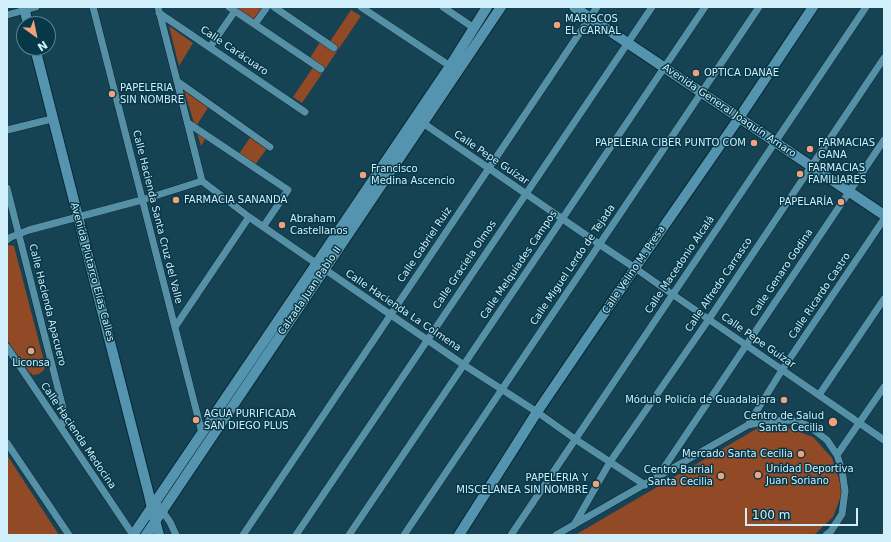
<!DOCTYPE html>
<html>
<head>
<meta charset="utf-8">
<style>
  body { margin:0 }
  #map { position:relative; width:891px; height:542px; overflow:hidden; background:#154353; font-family:"DejaVu Sans",sans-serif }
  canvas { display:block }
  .frame { position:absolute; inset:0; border:8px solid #d1eefb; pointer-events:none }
  .north { position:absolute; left:16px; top:16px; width:40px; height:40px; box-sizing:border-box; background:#073848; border:1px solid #588190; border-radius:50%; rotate:147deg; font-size:11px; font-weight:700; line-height:16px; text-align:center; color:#d1eefb }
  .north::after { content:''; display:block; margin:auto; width:14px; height:18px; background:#f1a17c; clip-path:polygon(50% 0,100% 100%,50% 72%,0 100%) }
  .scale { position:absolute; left:745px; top:508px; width:113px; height:18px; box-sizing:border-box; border:2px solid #d1eefb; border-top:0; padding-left:5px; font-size:12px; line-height:14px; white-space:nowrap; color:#d1eefb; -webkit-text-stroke:3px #073848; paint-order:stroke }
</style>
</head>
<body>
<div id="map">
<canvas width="891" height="542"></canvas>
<div class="frame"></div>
<div class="north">N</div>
<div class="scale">100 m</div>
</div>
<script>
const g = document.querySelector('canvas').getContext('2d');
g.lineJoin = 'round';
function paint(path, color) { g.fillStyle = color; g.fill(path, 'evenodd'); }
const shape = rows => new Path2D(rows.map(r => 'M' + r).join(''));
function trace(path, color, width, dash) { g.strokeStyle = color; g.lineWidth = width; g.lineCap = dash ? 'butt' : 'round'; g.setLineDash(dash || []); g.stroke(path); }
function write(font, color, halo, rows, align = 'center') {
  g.font = font + ' "DejaVu Sans",sans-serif'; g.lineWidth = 3; g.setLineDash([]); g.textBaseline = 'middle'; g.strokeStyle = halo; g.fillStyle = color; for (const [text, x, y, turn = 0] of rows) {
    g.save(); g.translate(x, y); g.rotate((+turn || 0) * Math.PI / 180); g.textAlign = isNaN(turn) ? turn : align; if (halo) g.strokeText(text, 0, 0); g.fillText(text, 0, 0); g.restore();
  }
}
paint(shape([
  [233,7,264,7,254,22],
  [351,10,361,16,302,103,293,97,314,66,308,61,322,39,329,43],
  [169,26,193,43,179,66],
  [183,87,209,106,197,125,209,133,201,146],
  [251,136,268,147,255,165,239,154],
  [9,245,14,246,45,365,44,370,39,374,33,375,29,372,7,340,7,246],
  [780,425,813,437,832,458,843,491,833,517,814,535,575,535,758,428],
  [7,455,59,535,7,535]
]), '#924925');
const street = shape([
  [93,7,202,433],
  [158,7,177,81,202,181,249,217,391,315,464,365,537,412,575,439,645,485],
  [229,7,321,69],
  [274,7,334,48],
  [361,7,450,66],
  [443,7,474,28],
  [159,13,305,112],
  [7,15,36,7],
  [255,24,267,7],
  [210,47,235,11],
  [177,81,270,147],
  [188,123,288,190,263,227],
  [423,123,599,244,635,268,672,294,884,440],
  [7,130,52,119],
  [7,188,64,412,64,421,61,427],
  [7,240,11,237,29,230,142,200,202,181],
  [175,327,249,217],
  [7,347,133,535],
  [819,395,884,299],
  [748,425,782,370,884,219],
  [7,443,69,535],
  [837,455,884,387],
  [659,475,884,140],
  [153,498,156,502,170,522,176,535],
  [574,525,610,462,709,319,884,58],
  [243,535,597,7],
  [296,535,652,7],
  [349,535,705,7],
  [404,535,759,7],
  [511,535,866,7],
  [556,535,748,425,767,421,791,420,804,424,810,427,827,440,837,455,842,470,845,491,842,514,831,531,826,535]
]);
const secondary = shape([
  [24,7,28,24],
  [574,7,884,215],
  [35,48,149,495,152,509,159,535],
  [133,535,450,66,487,7],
  [146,535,501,7],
  [459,535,537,412,635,268,739,118,813,7]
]);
trace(street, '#082833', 8);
trace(secondary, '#082833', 12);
trace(street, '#5690a7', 7);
trace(secondary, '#5494ae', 10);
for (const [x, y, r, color] of [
  [557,25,4,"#f1a17c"],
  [696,73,4,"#f1a17c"],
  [112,94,4,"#f1a17c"],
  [754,143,4,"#f1a17c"],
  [810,149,4,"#f1a17c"],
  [800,174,4,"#f1a17c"],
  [363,175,4,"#f1a17c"],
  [176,200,4,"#f1a17c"],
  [841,202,4,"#f1a17c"],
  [282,225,4,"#f1a17c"],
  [31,351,4,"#f1a17c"],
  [784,400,4,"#f1a17c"],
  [196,420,4,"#f1a17c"],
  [833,422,5,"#f1a17c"],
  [801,454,4,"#f1a17c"],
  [758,475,4,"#f1a17c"],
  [721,476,4,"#f1a17c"],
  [596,484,4,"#f1a17c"]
]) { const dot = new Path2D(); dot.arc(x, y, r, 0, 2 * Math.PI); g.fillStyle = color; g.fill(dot); trace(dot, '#073848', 1.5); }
write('10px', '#d1eefb', '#073848', [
  ["MARISCOS",565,19],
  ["EL CARNAL",565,31],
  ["OPTICA DANAE",704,73],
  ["PAPELERIA",120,88],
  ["SIN NOMBRE",120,100],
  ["PAPELERIA CIBER PUNTO COM",746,143,"right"],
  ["FARMACIAS",818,143],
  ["GANA",818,155],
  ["FARMACIAS",808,168],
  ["FAMILIARES",808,180],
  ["Francisco",371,169],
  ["Medina Ascencio",371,181],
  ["FARMACIA SANANDA",184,200],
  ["PAPELARÍA",833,202,"right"],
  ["Abraham",290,219],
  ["Castellanos",290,231],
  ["Liconsa",31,363,"center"],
  ["Módulo Policía de Guadalajara",776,400,"right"],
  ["AGUA PURIFICADA",204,414],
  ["SAN DIEGO PLUS",204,426],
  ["Centro de Salud",824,416,"right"],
  ["Santa Cecilia",824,428,"right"],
  ["Mercado Santa Cecilia",793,454,"right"],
  ["Unidad Deportiva",766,469],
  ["Juan Soriano",766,481],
  ["Centro Barrial",713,470,"right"],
  ["Santa Cecilia",713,482,"right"],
  ["PAPELERIA Y",588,478,"right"],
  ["MISCELANEA SIN NOMBRE",588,490,"right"]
], 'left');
write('10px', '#d1eefb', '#073848', [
  ["Calle Carácuaro",234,51,34],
  ["Avenida General Joaquín Amaro",729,111,34],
  ["Calle Pepe Guízar",491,158,34],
  ["Calle Hacienda Santa Cruz del Valle",157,217,76],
  ["Calle Gabriel Ruiz",425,245,-56],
  ["Calle Graciela Olmos",465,265,-56],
  ["Calle Melquíades Campos",519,265,-56],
  ["Calle Miguel Lerdo de Tejada",573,265,-56],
  ["Calle Macedonio Alcalá",680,265,-56],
  ["Calle Velino M. Presa",634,270,-56],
  ["Avenida Plutarco Elías Calles",92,272,75],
  ["Calle Genaro Godina",782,273,-56],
  ["Calle Alfredo Carrasco",719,285,-56],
  ["Calzada Juan Pablo II",310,291,-56],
  ["Calle Ricardo Castro",820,296,-56],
  ["Calle Hacienda Apacuero",47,305,76],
  ["Calle Hacienda La Colmena",403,311,34],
  ["Calle Pepe Guízar",758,341,35],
  ["Calle Hacienda Medocina",78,436,56]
]);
</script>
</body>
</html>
